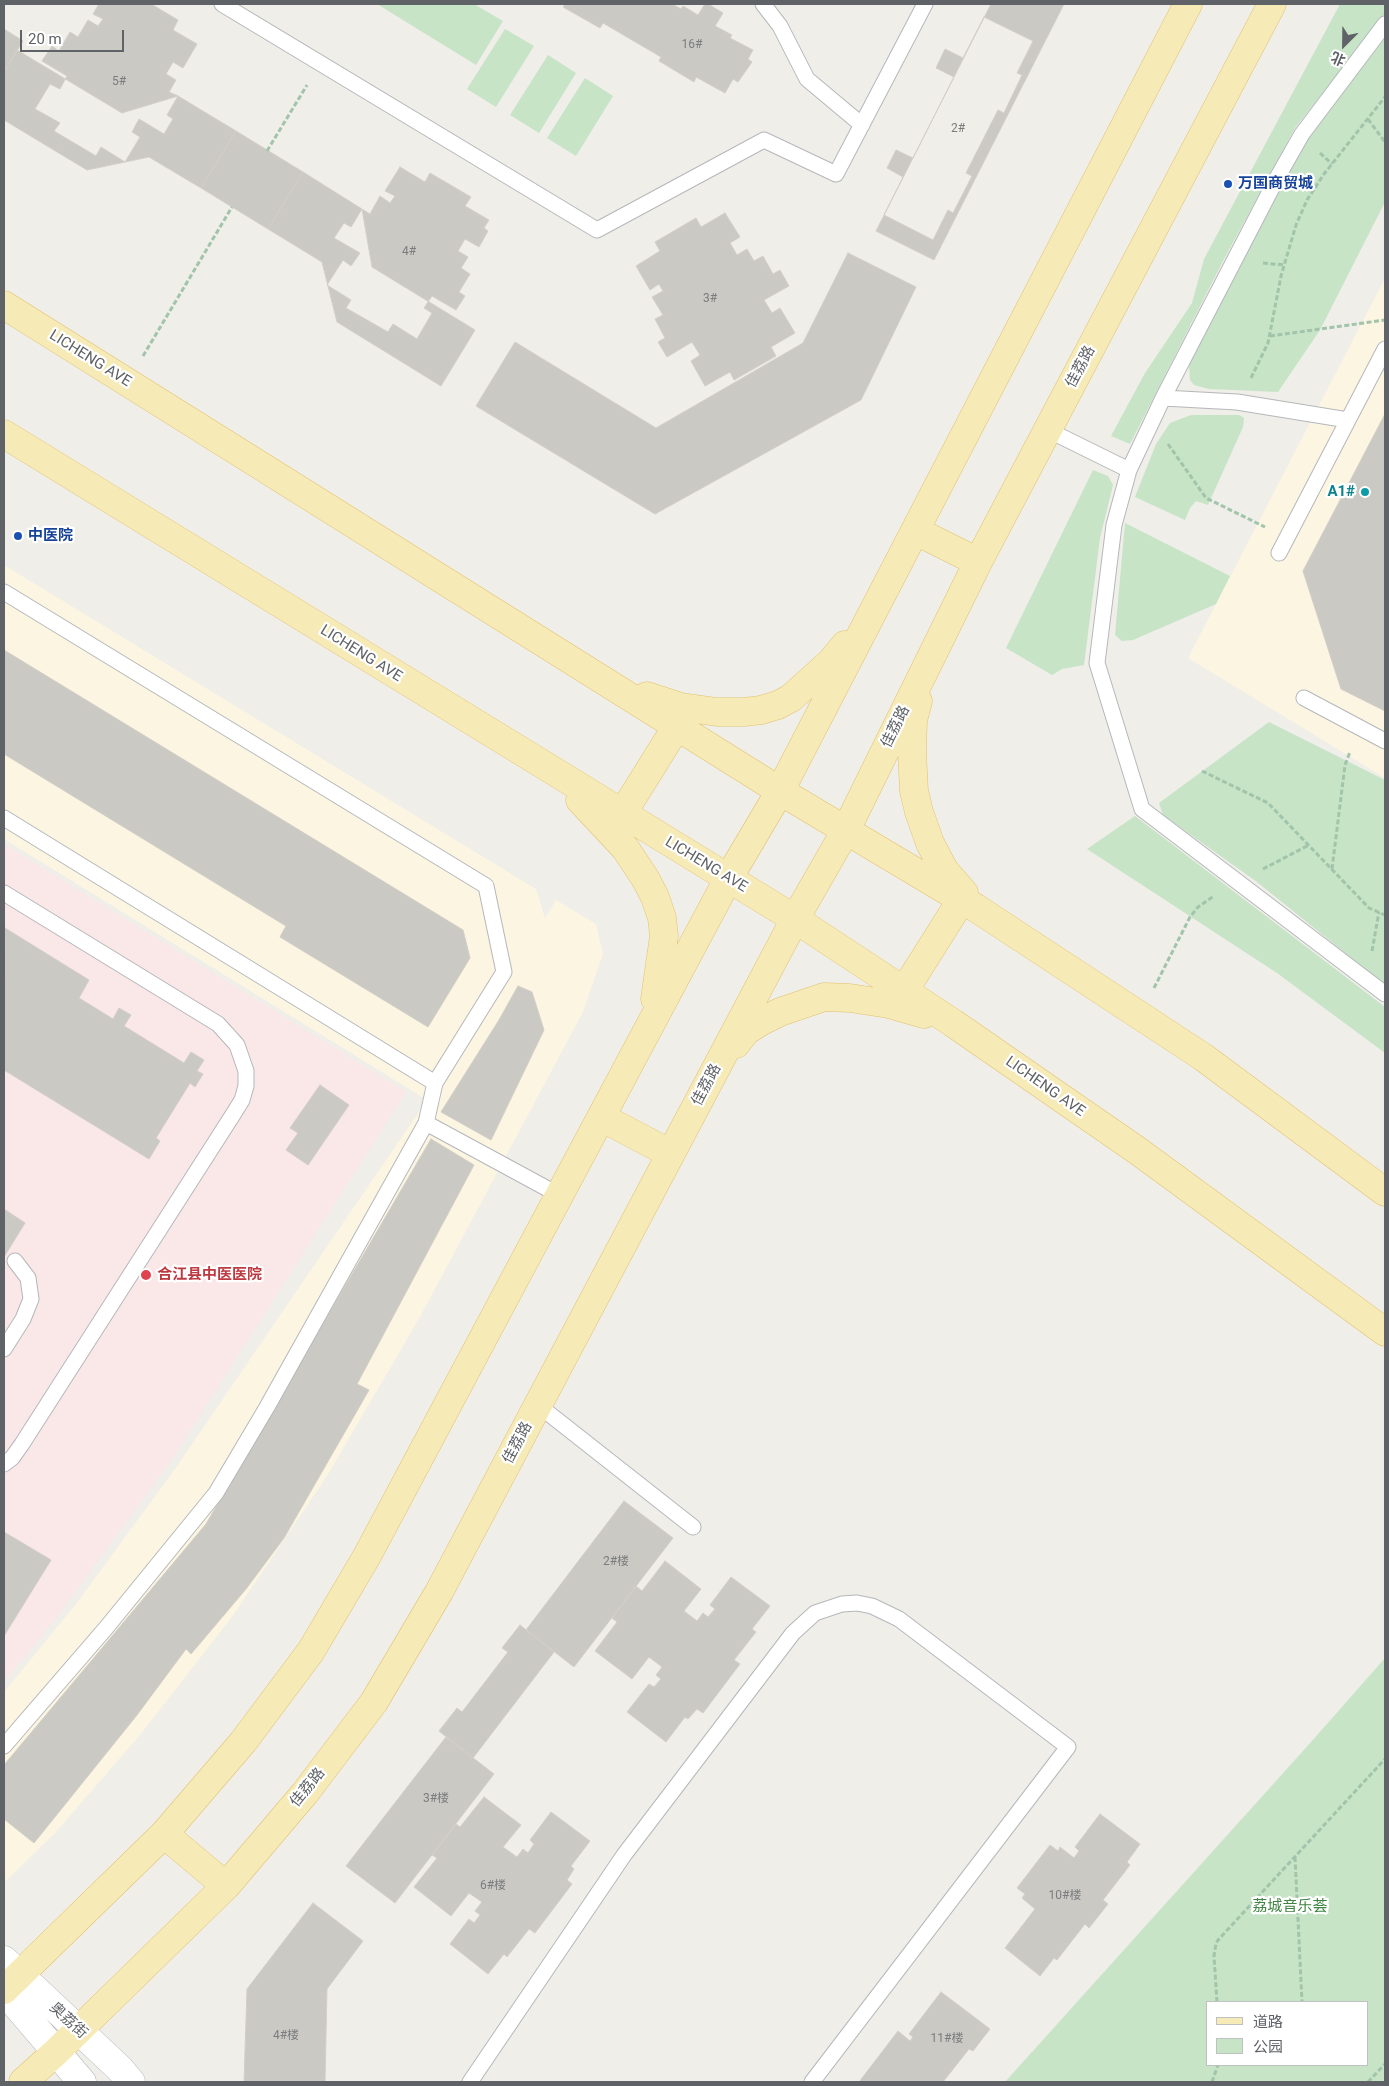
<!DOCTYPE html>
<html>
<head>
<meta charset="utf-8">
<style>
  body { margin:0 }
  #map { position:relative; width:1389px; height:2086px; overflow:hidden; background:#efeee8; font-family:Roboto,"Noto Sans SC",sans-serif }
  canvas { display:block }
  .frame { position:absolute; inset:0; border:5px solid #5f6266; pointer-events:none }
  .legend { position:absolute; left:1206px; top:2001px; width:162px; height:65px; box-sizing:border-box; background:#fff; border:1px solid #bfc0c2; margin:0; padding:6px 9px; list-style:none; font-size:15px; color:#5f6266 }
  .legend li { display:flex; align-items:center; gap:10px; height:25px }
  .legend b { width:25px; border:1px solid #bfc0c2 }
  .north { position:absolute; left:1319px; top:20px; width:50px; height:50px; -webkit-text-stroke:4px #fff; paint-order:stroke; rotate:203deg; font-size:14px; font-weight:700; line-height:20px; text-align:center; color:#5f6266 }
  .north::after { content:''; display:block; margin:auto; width:18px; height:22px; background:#5f6266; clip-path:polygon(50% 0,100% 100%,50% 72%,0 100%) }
  .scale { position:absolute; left:20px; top:30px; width:104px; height:22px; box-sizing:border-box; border:2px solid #5f6266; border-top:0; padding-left:6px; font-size:15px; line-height:18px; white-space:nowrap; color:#5f6266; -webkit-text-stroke:4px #fff; paint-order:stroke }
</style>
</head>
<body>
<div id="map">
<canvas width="1389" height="2086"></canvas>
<div class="frame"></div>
<ul class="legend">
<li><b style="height:6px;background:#f6ebb6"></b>道路</li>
<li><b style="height:14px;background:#c7e4c7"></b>公园</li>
</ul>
<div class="north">北</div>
<div class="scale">20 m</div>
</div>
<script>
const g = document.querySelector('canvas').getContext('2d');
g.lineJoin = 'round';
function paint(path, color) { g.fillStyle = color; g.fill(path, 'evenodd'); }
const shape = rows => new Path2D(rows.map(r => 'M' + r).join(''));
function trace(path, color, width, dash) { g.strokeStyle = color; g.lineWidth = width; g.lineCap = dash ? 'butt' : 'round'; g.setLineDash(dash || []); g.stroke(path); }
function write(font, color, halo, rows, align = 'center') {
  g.font = font + ' Roboto,"Noto Sans SC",sans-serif'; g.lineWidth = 4.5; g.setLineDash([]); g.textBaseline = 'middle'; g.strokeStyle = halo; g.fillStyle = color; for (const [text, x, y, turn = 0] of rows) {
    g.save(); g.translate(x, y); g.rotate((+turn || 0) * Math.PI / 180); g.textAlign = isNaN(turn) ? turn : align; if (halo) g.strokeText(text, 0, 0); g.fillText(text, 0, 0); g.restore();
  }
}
paint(shape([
  [1385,278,1385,778,1188,658],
  [4,565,536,889,545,918,556,900,596,924,603,954,583,1012,420,1317,327,1476,232,1617,140,1735,55,1833,6,1881,4,1879,4,1692,76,1604,175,1469,427,1100,4,839]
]), '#fbf5e1');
paint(shape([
  [4,844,406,1092,172,1459,56,1618,4,1682]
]), '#f9e8e7');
paint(shape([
  [377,4,474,4,503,21,476,65],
  [1340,4,1385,4,1385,14,1295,128,1223,261,1130,444,1111,436,1145,373,1192,303,1204,259],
  [505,29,534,46,496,107,467,89],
  [1385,38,1385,202,1320,330,1278,392,1209,389,1194,385,1190,380,1189,366,1193,354,1295,159,1323,118],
  [548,55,576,73,539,133,510,115],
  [585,78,613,96,576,156,547,138],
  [1191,415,1239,415,1244,418,1243,427,1208,505,1196,501,1190,508,1185,520,1135,497,1156,444,1170,423],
  [1093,470,1108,476,1113,485,1100,538,1084,665,1062,669,1052,675,1006,648],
  [1125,523,1230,576,1216,604,1133,640,1122,641,1115,635],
  [1269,722,1385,780,1385,985,1257,882,1163,815,1159,803],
  [1135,816,1385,1007,1385,1053,1277,973,1087,849],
  [1385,1658,1385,2082,1005,2082,1312,1741],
  [1368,2002,1368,2065,1208,2065,1208,2002]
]), '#c7e4c7');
const building = shape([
  [99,4,151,4,178,20,173,30,197,44,183,68,173,62,166,74,176,80,169,92,178,96,167,115,173,119,164,134,139,119,132,132,140,137,125,162,101,147,96,156,54,131,60,123,35,109,50,84,60,89,67,76,42,61,52,46,59,51,70,32,78,37,88,20,98,26,103,19,93,14,99,4],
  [566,4,672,4,681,9,683,6,698,15,705,4,708,4,723,13,715,26,732,35,730,38,753,50,748,59,752,62,738,82,733,79,725,93,696,77,694,82,659,61,661,57,603,23,600,28,563,7,566,4],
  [991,4,1064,4,934,260,876,231,991,4],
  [984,17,1033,41,1017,73,1022,75,1004,113,998,110,966,173,972,176,953,213,948,210,933,240,884,215,903,177,887,168,896,150,913,158,954,77,936,68,945,49,963,58,984,17],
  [4,29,23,41,4,72,4,29],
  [17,50,122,113,178,96,236,131,201,188,149,157,87,170,4,120,4,72,17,50],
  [236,131,303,172,268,229,201,188,236,131],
  [400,167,425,182,430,173,471,197,465,206,489,220,484,228,488,231,479,247,465,239,458,251,468,257,461,268,470,274,459,292,465,296,456,310,432,296,424,308,432,313,417,339,393,324,388,332,346,308,351,300,327,285,343,260,351,266,360,253,334,238,344,223,351,227,362,209,370,214,380,196,390,203,395,196,385,191,400,167],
  [303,172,362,209,372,267,475,330,441,386,337,322,322,262,268,229,303,172],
  [725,213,740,237,730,243,737,255,747,249,754,261,763,256,773,274,780,270,789,286,764,300,772,313,780,308,795,333,771,347,776,356,734,380,730,372,705,386,691,361,700,355,692,342,667,357,658,342,665,338,655,319,663,315,652,297,663,291,659,284,650,290,636,266,660,251,655,242,696,218,701,227,725,213],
  [848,253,916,287,861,400,655,514,476,406,515,342,656,428,803,343,848,253],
  [1385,414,1385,711,1341,689,1303,571,1385,414],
  [4,650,463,930,470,958,428,1027,280,937,286,926,4,754,4,650],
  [5,928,89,980,79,998,113,1019,119,1008,131,1015,124,1026,184,1063,191,1052,204,1060,197,1071,203,1074,195,1087,190,1083,156,1138,160,1141,149,1159,4,1070,5,928],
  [518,986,532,992,544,1030,491,1140,441,1112,499,1020,518,986],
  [320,1085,349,1105,308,1165,286,1150,298,1133,290,1128,320,1085],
  [431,1139,474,1165,357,1384,369,1390,284,1538,246,1589,191,1654,186,1649,137,1715,34,1843,4,1819,4,1765,206,1524,431,1139],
  [4,1209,25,1223,4,1257,4,1209],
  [624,1501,673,1538,574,1667,526,1630,624,1501],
  [4,1532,51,1560,4,1636,4,1532],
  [665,1561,701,1589,684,1611,697,1621,703,1613,708,1617,715,1609,710,1605,731,1577,770,1606,752,1629,756,1632,734,1660,740,1664,703,1713,697,1709,688,1719,685,1717,666,1742,627,1712,649,1684,654,1687,661,1679,656,1675,662,1667,649,1657,632,1679,595,1651,617,1622,612,1618,636,1586,642,1591,665,1561],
  [520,1625,554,1652,473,1758,439,1731,457,1708,462,1712,508,1652,502,1648,520,1625],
  [446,1737,494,1774,395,1903,346,1866,446,1737],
  [484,1797,521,1825,503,1847,517,1857,523,1849,528,1853,534,1844,530,1840,551,1812,590,1841,571,1866,574,1869,567,1880,572,1884,535,1933,529,1929,507,1957,504,1954,488,1974,450,1944,469,1919,474,1923,480,1915,475,1911,482,1902,469,1893,451,1916,414,1887,437,1858,432,1855,456,1824,460,1827,484,1797],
  [1100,1814,1140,1844,1127,1862,1130,1865,1103,1900,1108,1904,1089,1928,1085,1924,1057,1960,1054,1958,1040,1976,1005,1948,1035,1909,1022,1898,1025,1894,1017,1888,1050,1845,1058,1851,1060,1847,1074,1858,1079,1851,1075,1847,1100,1814],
  [313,1903,363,1941,327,1989,325,2082,244,2082,247,1989,313,1903],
  [941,1992,990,2029,973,2051,969,2049,943,2082,859,2082,898,2031,910,2041,913,2037,909,2034,941,1992]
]);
paint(building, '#cbc9c4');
trace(building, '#d3cfc7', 1);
const lane = shape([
  [222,4,597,230,764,140,836,174,925,4],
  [763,4,780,26,807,79,862,125],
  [1385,24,1302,134,1277,178,1163,398,1129,470,1114,525,1097,663,1142,809,1385,994],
  [1163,398,1237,402,1348,420],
  [1048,430,1129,470],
  [1279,553,1385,349],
  [4,592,486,886,504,972,435,1083,426,1123,267,1407,216,1493,106,1628,4,1746],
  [1304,698,1385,741],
  [4,818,435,1083],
  [4,893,218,1024,237,1045,246,1071,246,1086,242,1100,234,1113,22,1444,12,1458,4,1464],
  [426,1123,559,1195],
  [4,1349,23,1319,31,1299,28,1278,15,1261],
  [538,1405,693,1527],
  [470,2082,624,1855,793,1633,815,1613,842,1604,857,1603,872,1606,899,1619,1068,1747,812,2082]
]);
const secondary = shape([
  [4,1960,120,2069,131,2082],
  [4,1991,82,2082]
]);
const primary = shape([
  [4,305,780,791,976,908,1203,1057,1385,1192],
  [4,434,795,919,953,1023,1138,1151,1385,1332],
  [916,531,978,562],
  [647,696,681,707,717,712,744,712,761,710,778,705,791,698,831,662,845,645],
  [918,701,913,720,912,752,914,791,919,812,930,843,944,870,964,893],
  [580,800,625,848,645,878,655,897,662,918,664,936,655,999],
  [622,814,677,726],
  [904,991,962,899],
  [736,1044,746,1031,762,1021,780,1012,824,997,850,998,889,1004,924,1014],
  [601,1117,671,1154],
  [164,1834,226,1886],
  [4,1990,164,1834,243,1742,311,1651,367,1556,728,879,780,791,1188,4],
  [23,2082,56,2052,226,1886,305,1793,374,1702,439,1592,795,919,846,830,978,562,1272,4]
]);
trace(lane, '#b5b7ba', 17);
trace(secondary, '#b4b6ba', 29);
trace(primary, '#e2c16e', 29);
trace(shape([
  [1368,119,1385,142],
  [267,151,307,85],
  [1320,153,1332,164],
  [1263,263,1285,265],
  [1270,336,1385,320],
  [143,356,232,207],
  [1251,378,1268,343,1281,276,1296,225,1307,200,1324,174,1385,97],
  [1168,444,1206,498,1265,527],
  [1202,771,1268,803,1369,908,1385,915],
  [1263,869,1309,845],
  [1332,869,1345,765,1350,752],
  [1372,951,1379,912],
  [1154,988,1190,917,1198,907,1214,896],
  [1295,1857,1302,2002],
  [1217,2002,1214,1956,1216,1943,1219,1939,1385,1759],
  [1212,2082,1218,2065],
  [1368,2082,1385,2064]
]), '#a1c4ab', 3, [5, 2.5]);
trace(lane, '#fff', 15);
trace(secondary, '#fff', 28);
trace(primary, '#f6ebb6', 28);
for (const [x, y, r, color] of [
  [1228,184,5,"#1a4fb4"],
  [1365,492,5,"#0f9aa8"],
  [18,536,5,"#1a4fb4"],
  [146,1275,6,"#e0444e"]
]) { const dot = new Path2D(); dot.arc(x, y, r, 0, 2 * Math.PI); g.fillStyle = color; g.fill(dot); trace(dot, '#fff', 2); }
write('12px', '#7a7c7e', null, [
  ["16#",692,45],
  ["5#",119,82],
  ["2#",958,129],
  ["4#",409,252],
  ["3#",710,299],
  ["2#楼",616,1562],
  ["3#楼",436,1799],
  ["6#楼",493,1886],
  ["10#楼",1065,1896],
  ["4#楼",286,2036],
  ["11#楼",947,2039]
]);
write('bold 15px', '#164399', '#fff', [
  ["万国商贸城",1238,184],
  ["中医院",28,536]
], 'left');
write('15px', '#5f6266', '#fff', [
  ["LICHENG AVE",90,359,32],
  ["佳荔路",1081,367,-62],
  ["LICHENG AVE",361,654,32],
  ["佳荔路",896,727,-64],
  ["LICHENG AVE",706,865,31],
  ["佳荔路",707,1085,-62],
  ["LICHENG AVE",1045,1087,35],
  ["佳荔路",518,1443,-62],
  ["佳荔路",308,1788,-51],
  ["奥荔街",68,2021,43]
]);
write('bold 15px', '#0d838f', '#fff', [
  ["A1#",1355,492]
], 'right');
write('bold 15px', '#be3a42', '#fff', [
  ["合江县中医医院",157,1275]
], 'left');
write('15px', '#408443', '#fff', [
  ["荔城音乐荟",1290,1907]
]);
</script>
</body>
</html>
